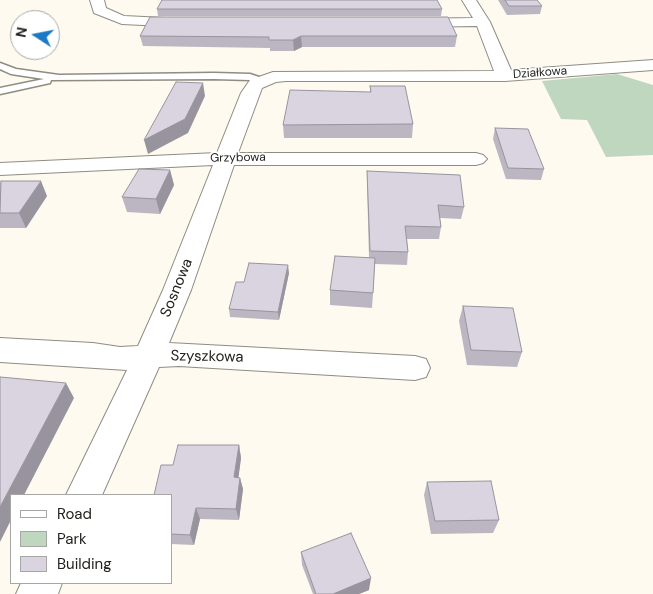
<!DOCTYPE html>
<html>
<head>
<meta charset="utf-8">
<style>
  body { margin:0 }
  #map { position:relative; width:653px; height:594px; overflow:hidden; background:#fefaef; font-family:"DM Sans",sans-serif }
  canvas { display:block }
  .legend { position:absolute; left:10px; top:494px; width:162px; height:90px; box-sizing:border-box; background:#fff; border:1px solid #a7a7a5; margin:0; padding:6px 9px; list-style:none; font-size:15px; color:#23221e }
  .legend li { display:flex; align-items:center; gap:10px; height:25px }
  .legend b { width:25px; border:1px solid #a7a7a5 }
  .north { position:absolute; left:10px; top:10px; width:50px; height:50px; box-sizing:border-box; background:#fff; border:1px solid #a7a7a5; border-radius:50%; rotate:281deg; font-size:14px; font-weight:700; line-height:20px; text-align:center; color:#23221e }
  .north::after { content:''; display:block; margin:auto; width:18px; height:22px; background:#1c79c5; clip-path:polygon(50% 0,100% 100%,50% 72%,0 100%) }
</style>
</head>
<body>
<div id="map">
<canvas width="653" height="594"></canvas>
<ul class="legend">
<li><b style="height:6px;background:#fff"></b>Road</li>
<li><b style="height:14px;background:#c0d7bf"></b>Park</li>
<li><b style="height:14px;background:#d9d4e0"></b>Building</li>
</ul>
<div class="north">N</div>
</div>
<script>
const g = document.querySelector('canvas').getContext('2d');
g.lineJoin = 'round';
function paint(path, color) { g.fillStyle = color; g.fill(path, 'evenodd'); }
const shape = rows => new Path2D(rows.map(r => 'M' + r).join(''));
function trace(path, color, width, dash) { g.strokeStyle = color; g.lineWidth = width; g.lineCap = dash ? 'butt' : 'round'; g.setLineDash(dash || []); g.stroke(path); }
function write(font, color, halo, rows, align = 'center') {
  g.font = font + ' "DM Sans",sans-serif'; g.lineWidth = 4; g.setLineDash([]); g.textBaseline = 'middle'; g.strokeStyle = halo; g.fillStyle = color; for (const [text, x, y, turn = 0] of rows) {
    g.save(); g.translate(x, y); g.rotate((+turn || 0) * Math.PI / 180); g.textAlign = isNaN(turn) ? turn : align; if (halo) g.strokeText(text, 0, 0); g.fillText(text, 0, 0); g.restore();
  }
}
paint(shape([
  [617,74,653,85,653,155,606,157,587,120,561,119,542,81]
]), '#c0d7bf');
const lane = shape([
  [0,63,16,69,59,75,214,73,250,74,268,80,263,83,250,80,214,79,51,80,50,83,0,94,0,88,44,79,11,74,0,69,0,63]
]);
const street = shape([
  [90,0,104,0,106,8,124,16,185,19,192,23,185,27,122,24,94,13,90,0],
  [462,0,476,0,490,22,511,70,653,60,653,70,505,81,286,81,276,82,262,88,238,153,476,153,483,155,487,159,483,163,476,165,234,165,191,290,169,343,415,356,426,359,430,368,426,377,415,380,179,366,159,367,102,495,66,495,127,370,0,362,0,338,93,343,120,347,138,346,163,290,213,165,0,175,0,163,217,153,241,93,250,80,273,72,494,71,477,26,413,27,406,23,413,19,473,18,462,0],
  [21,583,62,583,58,594,16,594,21,583]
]);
trace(lane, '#8f8c82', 3);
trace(street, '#8f8c82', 2);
paint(lane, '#fff');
paint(street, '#fff');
paint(shape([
  [498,0,537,0,542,6,540,14,507,15],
  [157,9,442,9,441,16,158,16],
  [140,36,457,36,455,47,302,47,294,51,270,51,270,48,143,46],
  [370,86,413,124,412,138,284,138,283,125,370,92],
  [495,128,544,169,541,180,506,179,493,139],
  [170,170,174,185,160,214,127,212,122,197],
  [367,171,464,207,461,219,440,218,441,227,439,239,407,239,408,252,407,265,375,264,372,308,330,305,330,290,369,258,367,183],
  [0,182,47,196,26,228,0,228],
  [289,273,279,320,230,317,229,309,244,282],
  [463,306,522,352,517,367,467,365,459,321],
  [239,445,241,458,238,478,240,478,243,489,239,520,200,519,194,545,171,544,171,495,173,465],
  [427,482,499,520,493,533,431,534,424,495],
  [301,552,369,590,359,594,313,594,302,565]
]), '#bbb6c1');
paint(shape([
  [301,36,302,47,294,51,293,40],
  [203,83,205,96,188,133,148,154,144,140],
  [170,170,174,185,160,214,156,199],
  [41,181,47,196,26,228,19,213],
  [288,265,289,273,279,320,278,312],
  [66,383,74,398,24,495,11,495,11,520,0,542,0,507],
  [239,445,241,458,237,489,234,477],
  [240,478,243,489,239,520,236,509],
  [196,508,200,519,194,545,190,535],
  [371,578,369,590,359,594,333,594]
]), '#98949d');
const building = shape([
  [162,0,437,0,442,9,157,9,162,0],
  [505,0,537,0,542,6,509,6,505,0],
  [150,17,448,17,457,36,301,36,293,40,269,40,269,37,140,36,150,17],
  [176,82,203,83,185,119,144,140,176,82],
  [370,86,405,86,413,124,283,125,290,90,371,92,370,86],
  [495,128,528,129,544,169,508,168,495,128],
  [139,169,170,170,156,199,122,197,139,169],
  [367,171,460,175,464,207,438,205,441,227,405,226,408,252,370,251,367,171],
  [1,181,41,181,19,213,0,213,1,181],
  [335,256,375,258,373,293,330,290,335,256],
  [249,263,288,265,278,312,229,309,236,282,244,282,249,263],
  [463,306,513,308,522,352,471,350,463,306],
  [0,377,66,383,0,507,0,377],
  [178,445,239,445,234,477,240,478,236,509,196,508,190,535,171,534,171,495,154,495,161,465,173,465,178,445],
  [491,481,499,520,435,521,427,482,491,481],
  [351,533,371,578,333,594,316,594,301,552,351,533]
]);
paint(building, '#d9d4e0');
trace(building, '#98949d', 1);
write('12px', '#23221e', '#fff', [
  ["Działkowa",540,73,-4],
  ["Grzybowa",238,158,-1]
]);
write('15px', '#23221e', '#fff', [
  ["Sosnowa",177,288,-68],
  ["Szyszkowa",207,357,1]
]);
</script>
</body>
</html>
